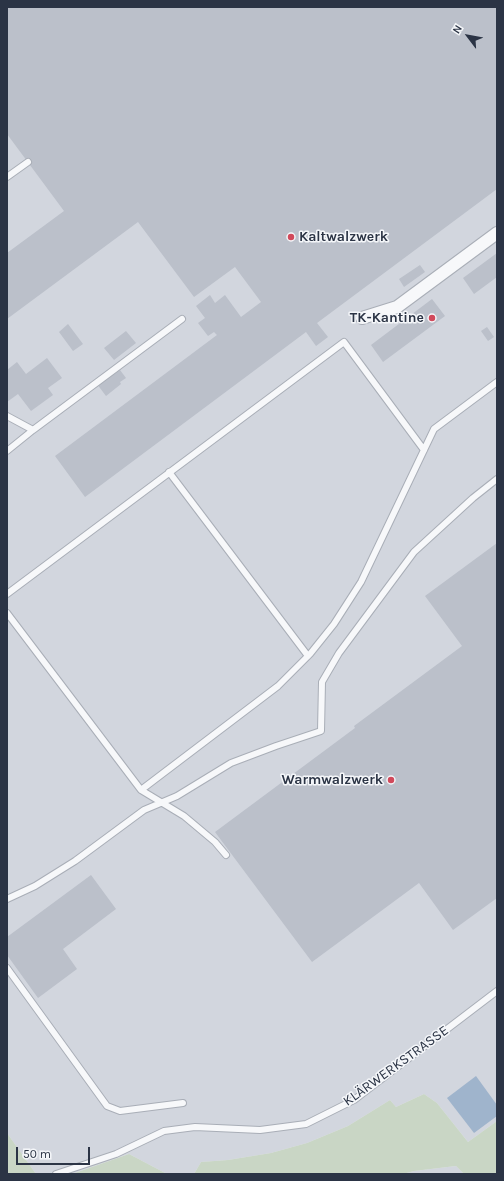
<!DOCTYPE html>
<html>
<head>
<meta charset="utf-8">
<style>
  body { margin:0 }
  #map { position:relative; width:504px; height:1181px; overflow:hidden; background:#e4e7ec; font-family:Karla,sans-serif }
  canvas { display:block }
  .frame { position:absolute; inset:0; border:8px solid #2b3445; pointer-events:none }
  .north { position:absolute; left:448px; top:16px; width:40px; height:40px; -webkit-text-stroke:3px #f4f6f9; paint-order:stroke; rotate:302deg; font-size:11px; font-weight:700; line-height:16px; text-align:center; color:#2b3445 }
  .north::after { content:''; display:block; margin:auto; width:14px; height:18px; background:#2b3445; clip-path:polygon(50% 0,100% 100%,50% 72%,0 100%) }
  .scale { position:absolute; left:16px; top:1147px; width:74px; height:18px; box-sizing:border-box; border:2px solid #2b3445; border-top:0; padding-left:5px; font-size:12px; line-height:14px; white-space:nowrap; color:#2b3445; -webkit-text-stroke:3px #f4f6f9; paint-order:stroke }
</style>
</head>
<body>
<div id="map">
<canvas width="504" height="1181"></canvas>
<div class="frame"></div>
<div class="north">N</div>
<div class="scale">50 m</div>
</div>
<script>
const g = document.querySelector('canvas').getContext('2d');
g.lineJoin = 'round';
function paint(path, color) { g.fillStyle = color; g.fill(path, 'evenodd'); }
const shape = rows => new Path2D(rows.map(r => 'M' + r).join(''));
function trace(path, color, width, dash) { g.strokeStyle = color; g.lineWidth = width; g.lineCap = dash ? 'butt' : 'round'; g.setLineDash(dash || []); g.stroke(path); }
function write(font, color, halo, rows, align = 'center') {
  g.font = font + ' Karla,sans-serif'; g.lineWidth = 3; g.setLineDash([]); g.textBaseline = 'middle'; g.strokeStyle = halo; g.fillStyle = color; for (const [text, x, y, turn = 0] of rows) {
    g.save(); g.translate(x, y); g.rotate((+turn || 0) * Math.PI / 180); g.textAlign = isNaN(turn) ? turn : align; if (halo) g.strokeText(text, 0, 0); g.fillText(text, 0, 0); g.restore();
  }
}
paint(shape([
  [7,7,497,7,497,1121,468,1142,437,1103,424,1094,396,1107,390,1100,348,1126,307,1143,271,1153,228,1160,201,1162,194,1174,167,1174,129,1154,72,1174,36,1174,7,1133],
  [456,1166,464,1174,403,1174,414,1171]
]), '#d2d6de');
paint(shape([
  [424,1094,437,1103,468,1142,497,1121,497,1174,464,1174,456,1166,414,1171,403,1174,194,1174,201,1162,228,1160,271,1153,307,1143,348,1126,390,1100,396,1107],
  [7,1133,36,1174,7,1174],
  [129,1154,167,1174,72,1174]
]), '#c9d6c5');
paint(shape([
  [476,1076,497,1105,497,1116,474,1133,447,1098]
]), '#9fb4cc');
paint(shape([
  [7,7,497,7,497,189,317,323,328,337,316,346,306,332,85,497,55,456,217,335,214,332,208,336,198,323,205,318,196,306,210,295,215,303,225,295,241,317,261,302,235,267,194,297,138,222,7,319,7,253,64,211,7,134],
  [497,253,497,277,474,294,463,278],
  [420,265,425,272,404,287,399,279],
  [432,299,445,316,383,362,371,345],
  [68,324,83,344,73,351,59,332],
  [487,327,494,337,488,341,481,331],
  [126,331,136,343,114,360,104,348],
  [47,358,62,378,48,388,53,395,31,411,18,394,7,402,7,370,17,362,26,374],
  [120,370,126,378,120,382,121,384,106,396,97,384,113,372,114,374],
  [497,543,497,898,453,930,419,883,312,962,215,832,355,728,354,726,462,646,425,596],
  [91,875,116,909,63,949,77,969,38,998,7,955,7,937]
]), '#bbc0ca');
const lane = shape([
  [7,177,28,162],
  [7,416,33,430,182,319],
  [7,451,33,430],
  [169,472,308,656],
  [7,594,344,342,424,450],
  [7,613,141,790,184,816,215,842,226,855],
  [141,790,278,686,310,654,334,624,361,582,434,429,497,382],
  [7,899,35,886,75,861,144,810,177,796,231,763,276,746,321,731,322,682,339,653,414,552,473,498,497,479],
  [7,968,107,1106,120,1111,183,1103],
  [56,1174,116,1154,164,1131,195,1127,260,1130,306,1124,354,1100,497,991]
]);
const street = shape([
  [362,318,397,307,497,233]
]);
trace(lane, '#a9aeb7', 8);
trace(street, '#a9aeb7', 14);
trace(lane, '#f7f8fa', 6);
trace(street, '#f7f8fa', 12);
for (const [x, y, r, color] of [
  [291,237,4,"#d1495b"],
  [432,318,4,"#d1495b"],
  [391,780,4,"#d1495b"]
]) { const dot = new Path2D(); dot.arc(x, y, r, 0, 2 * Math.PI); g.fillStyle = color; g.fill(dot); trace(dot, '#f4f6f9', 1.5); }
write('bold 14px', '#2b3445', '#f4f6f9', [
  ["Kaltwalzwerk",299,237,"left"],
  ["TK-Kantine",424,318],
  ["Warmwalzwerk",383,780]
], 'right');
write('14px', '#2b3445', '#f4f6f9', [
  ["KLÄRWERKSTRASSE",396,1066,-36]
]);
</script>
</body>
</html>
